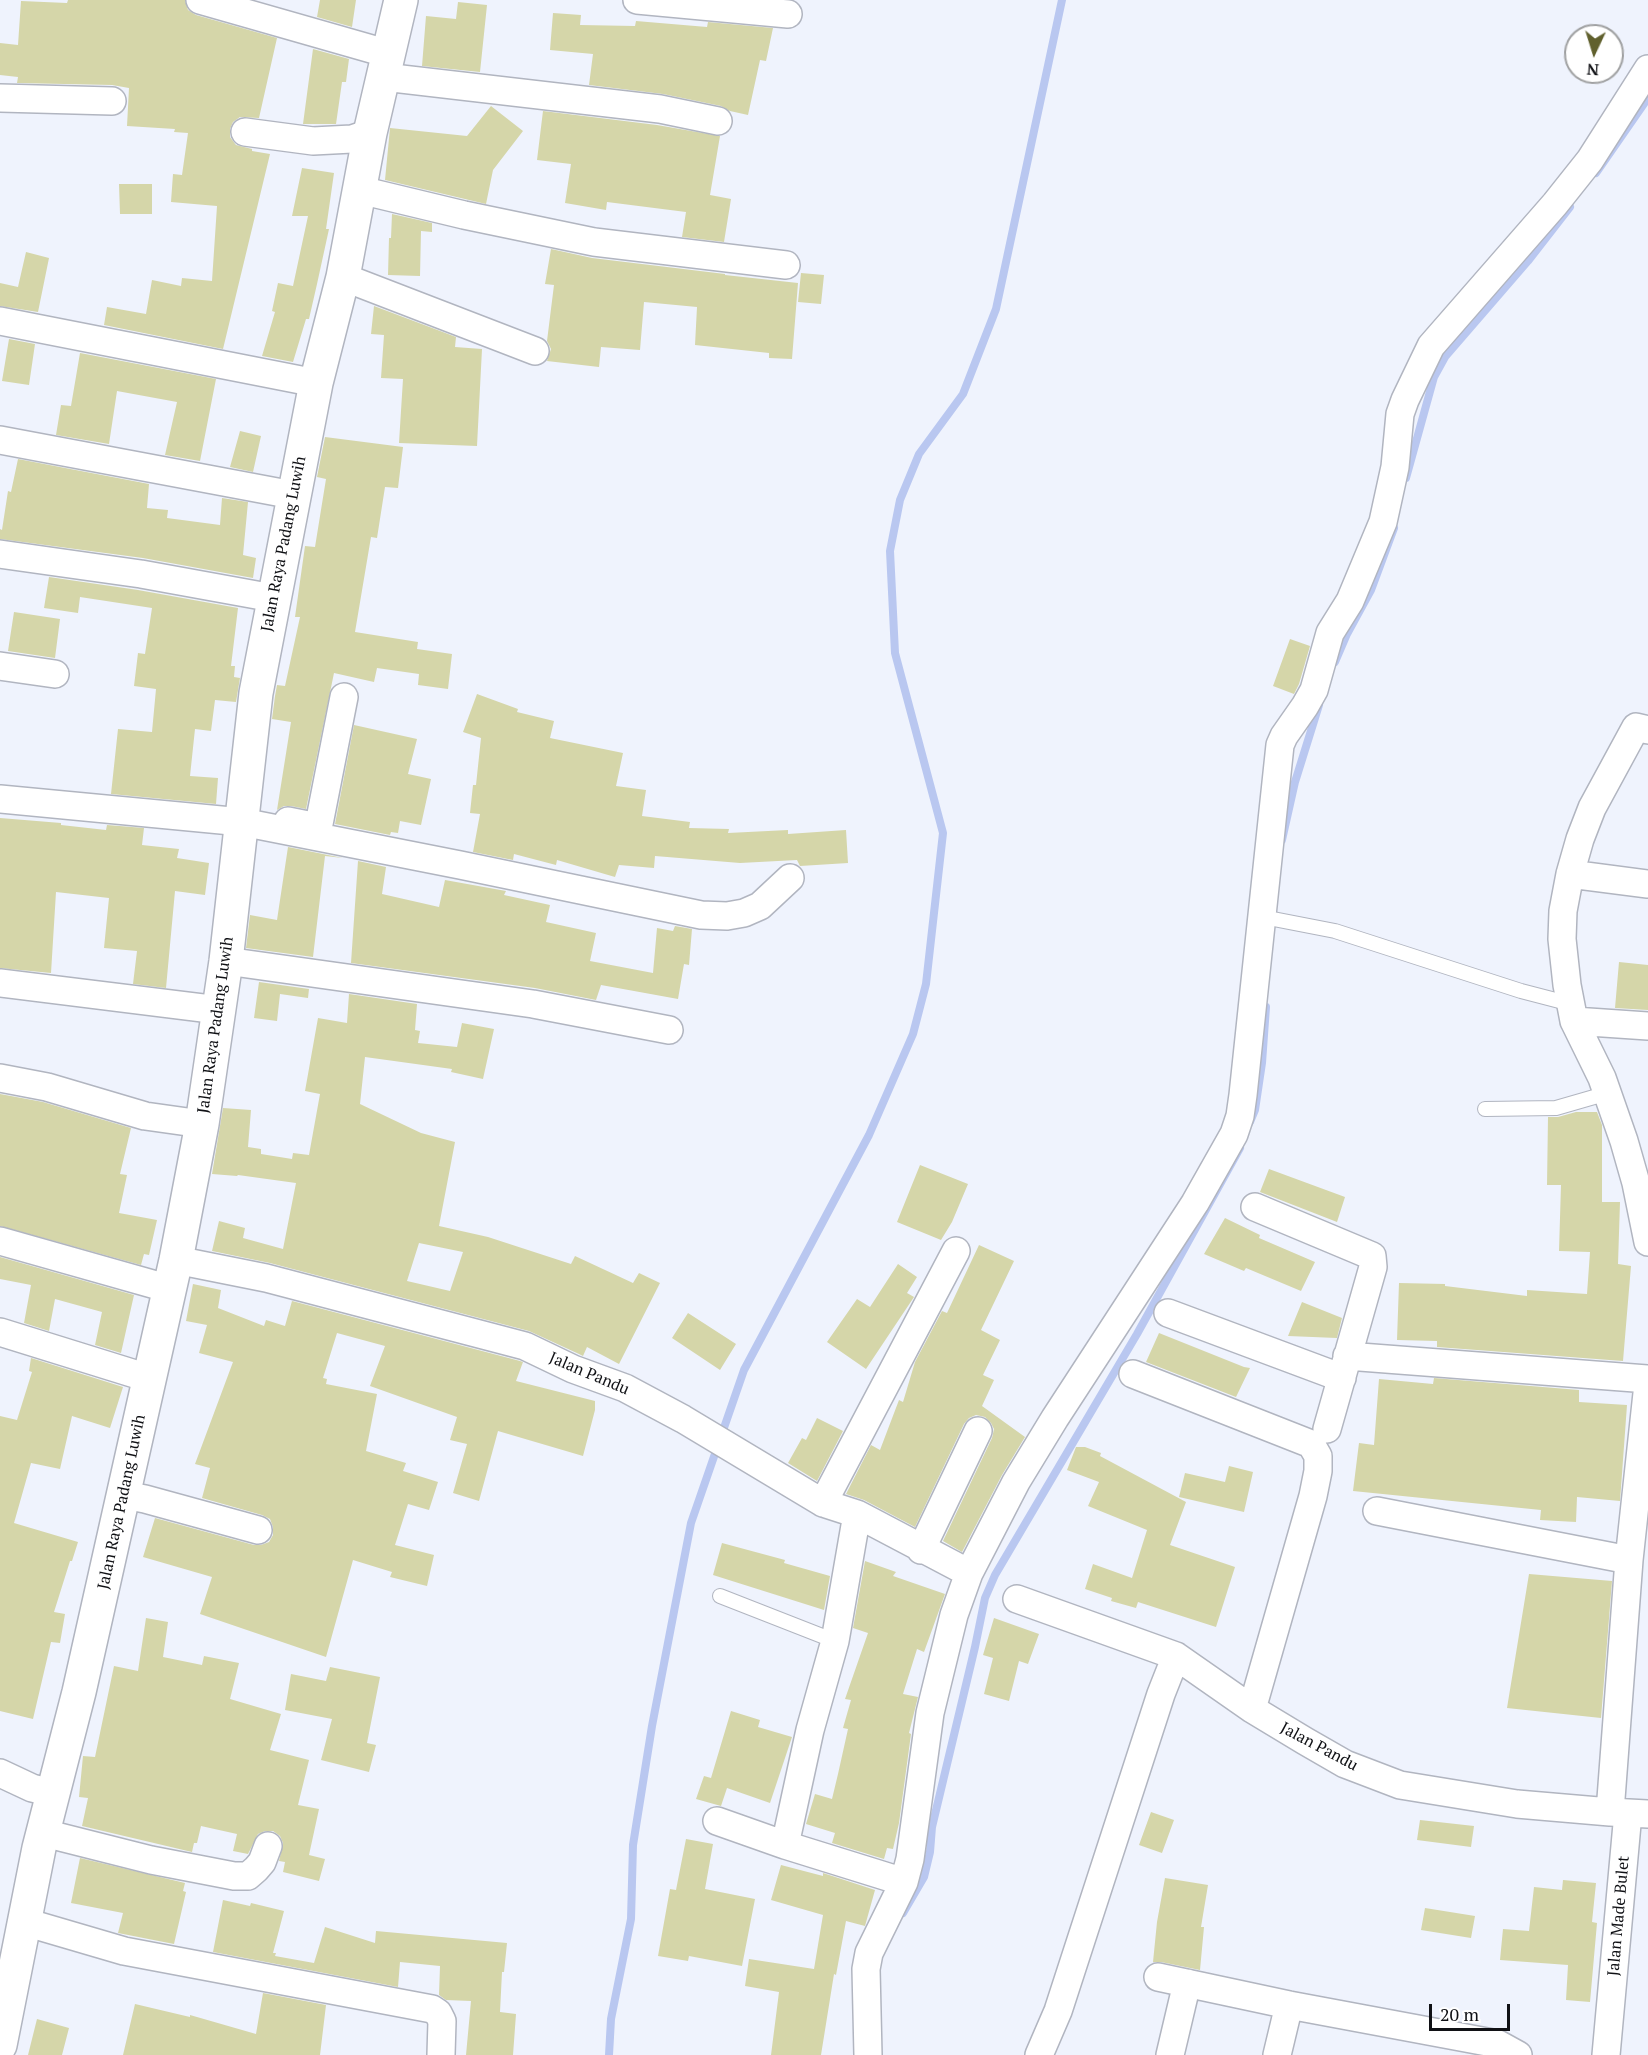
<!DOCTYPE html>
<html>
<head>
<meta charset="utf-8">
<style>
  body { margin:0 }
  #map { position:relative; width:1648px; height:2055px; overflow:hidden; background:#eff3fd; font-family:"PT Serif",serif }
  canvas { display:block }
  .north { position:absolute; left:1564px; top:24px; width:60px; height:60px; box-sizing:border-box; background:#fff; border:2px solid #9fa0a1; border-radius:50%; rotate:184deg; font-size:16px; font-weight:700; line-height:24px; text-align:center; color:#101115 }
  .north::after { content:''; display:block; margin:auto; width:21px; height:27px; background:#60602d; clip-path:polygon(50% 0,100% 100%,50% 72%,0 100%) }
  .scale { position:absolute; left:1429px; top:2004px; width:81px; height:27px; box-sizing:border-box; border:3px solid #101115; border-top:0; padding-left:8px; font-size:18px; line-height:21px; white-space:nowrap; color:#101115; -webkit-text-stroke:4px #fff; paint-order:stroke }
</style>
</head>
<body>
<div id="map">
<canvas width="1648" height="2055"></canvas>
<div class="north">N</div>
<div class="scale">20 m</div>
</div>
<script>
const g = document.querySelector('canvas').getContext('2d');
g.lineJoin = 'round';
const shape = rows => new Path2D(rows.map(r => 'M' + r).join(''));
function trace(path, color, width, dash) { g.strokeStyle = color; g.lineWidth = width; g.lineCap = dash ? 'butt' : 'round'; g.setLineDash(dash || []); g.stroke(path); }
function paint(path, color) { g.fillStyle = color; g.fill(path, 'evenodd'); }
function write(font, color, halo, rows, align = 'center') {
  g.font = font + ' "PT Serif",serif'; g.lineWidth = 4.5; g.setLineDash([]); g.textBaseline = 'middle'; g.strokeStyle = halo; g.fillStyle = color; for (const [text, x, y, turn = 0] of rows) {
    g.save(); g.translate(x, y); g.rotate((+turn || 0) * Math.PI / 180); g.textAlign = isNaN(turn) ? turn : align; if (halo) g.strokeText(text, 0, 0); g.fillText(text, 0, 0); g.restore();
  }
}
trace(shape([
  [1596,173,1648,98],
  [1406,478,1434,377,1445,357,1528,261,1570,207],
  [1335,662,1347,634,1371,590,1394,528],
  [1282,840,1295,782,1319,705],
  [1250,1122,1255,1110,1262,1063,1266,1007],
  [903,1913,924,1877,930,1852,932,1827,975,1647,985,1598,995,1575,1137,1334,1240,1148],
  [609,2055,611,2019,631,1919,633,1845,652,1726,691,1523,744,1370,869,1135,913,1034,926,984,943,833,895,653,890,551,900,500,919,454,963,394,996,309,1062,0]
]), '#b9c7f0', 8);
paint(shape([
  [68,0,185,0,188,10,196,15,277,38,259,118,240,117,233,122,230,129,230,137,236,145,252,149,252,151,270,154,223,349,104,325,107,307,146,314,152,280,181,286,182,278,212,281,217,206,171,202,173,174,182,175,188,133,174,132,175,129,127,126,129,88,112,85,17,83,18,77,0,75,0,43,18,45,21,1,67,3],
  [320,0,356,0,352,27,317,17],
  [458,2,487,5,480,72,422,66,426,16,456,19],
  [553,13,581,15,580,25,635,26,636,21,707,27,708,22,773,28,766,61,760,60,748,115,730,111,721,106,663,94,589,85,593,54,550,50],
  [313,49,349,59,346,82,342,82,336,124,303,124],
  [491,106,523,131,493,170,486,204,385,180,390,128,467,136],
  [543,111,657,125,720,136,710,195,731,199,724,242,682,237,686,212,607,202,606,210,565,203,571,164,537,160],
  [302,168,334,173,326,229,329,229,317,284,309,319,306,319,293,362,262,356,275,312,272,311,278,283,293,286,308,216,292,216],
  [119,184,152,184,152,214,120,214],
  [392,214,432,223,432,232,421,231,420,276,388,275,389,238,391,238],
  [551,249,592,258,725,274,725,275,798,283,792,359,769,358,769,353,695,345,697,307,644,302,640,350,601,347,599,367,547,361,551,349,547,341,554,285,545,284],
  [26,252,49,258,38,312,0,306,0,283,18,287],
  [801,273,824,275,821,304,798,302],
  [374,306,456,337,455,347,482,349,477,446,399,443,403,379,381,378,384,335,371,334],
  [9,339,35,344,29,385,2,381],
  [80,353,216,379,200,461,165,455,177,402,117,391,109,444,56,435,61,405,71,406],
  [240,431,261,436,253,472,230,467],
  [325,437,403,447,398,488,385,487,377,538,371,537,355,632,418,642,417,649,452,654,448,689,418,685,419,674,377,668,374,682,334,673,306,809,291,806,284,806,277,810,291,722,272,719,275,696,277,685,285,686,300,617,295,617,305,546,315,547,326,479,317,477],
  [18,459,149,484,147,508,168,510,167,518,220,525,222,498,248,502,243,555,256,558,253,578,143,558,0,539,0,529,2,530,8,491,11,492],
  [49,577,138,590,238,608,231,666,235,666,234,677,240,678,236,702,215,700,211,731,195,729,190,776,218,778,216,804,111,794,118,729,152,732,156,689,134,686,138,653,145,654,152,608,80,597,78,613,44,608],
  [14,612,60,619,55,658,8,651],
  [1290,639,1310,646,1299,684,1294,694,1273,686],
  [477,694,518,709,517,712,554,721,550,738,623,753,616,786,646,790,642,816,690,822,689,828,729,829,728,833,788,830,788,834,846,830,848,863,800,866,797,860,740,863,655,856,654,868,619,865,615,877,557,860,556,865,514,854,513,860,473,852,480,814,470,813,473,785,476,785,481,738,463,732],
  [354,725,417,739,408,774,431,779,421,825,400,821,398,833,391,832,390,835,335,824],
  [0,818,61,823,61,825,106,830,107,825,144,828,142,845,179,849,177,858,209,863,205,895,175,891,166,988,133,984,137,951,104,948,109,898,56,892,51,973,0,968],
  [288,847,343,858,325,856,313,957,246,948,250,915,277,920],
  [358,861,386,867,382,894,439,907,445,880,506,891,504,895,550,905,546,922,596,933,590,961,653,973,657,928,673,931,675,926,692,929,689,965,684,964,678,999,601,985,596,1000,535,988,351,963],
  [1619,962,1648,965,1648,1010,1615,1008],
  [259,982,309,989,308,998,280,994,277,1021,254,1018],
  [349,994,417,1004,415,1030,420,1031,418,1043,457,1047,462,1023,494,1029,483,1079,451,1072,452,1069,365,1057,360,1104,421,1133,455,1142,439,1226,488,1237,571,1264,575,1256,633,1283,639,1273,660,1283,619,1364,587,1347,583,1356,579,1354,529,1331,270,1263,212,1251,219,1221,245,1228,243,1238,283,1249,296,1183,238,1175,237,1176,212,1174,223,1108,251,1110,248,1147,261,1149,261,1154,292,1159,293,1153,309,1155,320,1094,305,1091,318,1018,347,1023],
  [419,1243,463,1252,450,1291,407,1281],
  [0,1094,43,1102,131,1128,120,1174,127,1175,119,1213,157,1220,149,1255,144,1254,141,1265,0,1226],
  [1576,1112,1597,1112,1602,1125,1602,1202,1620,1202,1618,1264,1631,1266,1623,1361,1437,1347,1437,1341,1397,1340,1399,1283,1445,1284,1445,1286,1527,1296,1527,1290,1587,1294,1590,1252,1559,1251,1561,1185,1547,1185,1548,1117,1558,1117],
  [920,1165,968,1184,952,1222,941,1240,897,1222],
  [1269,1169,1345,1197,1337,1222,1260,1192],
  [1225,1218,1260,1235,1259,1238,1315,1262,1301,1291,1246,1268,1244,1271,1204,1254],
  [979,1245,1014,1261,981,1330,1000,1340,983,1375,994,1380,982,1406,1025,1437,1002,1475,962,1552,943,1541,992,1438,994,1429,991,1423,985,1417,976,1415,969,1418,964,1424,915,1527,864,1500,846,1494,871,1445,880,1450,899,1400,903,1402,915,1362,942,1311,947,1313],
  [0,1257,134,1295,121,1353,95,1345,102,1312,55,1299,49,1331,24,1323,31,1285,0,1279],
  [898,1264,917,1277,907,1293,914,1297,866,1369,827,1342,857,1299,870,1307],
  [193,1284,221,1290,218,1308,264,1326,266,1320,285,1326,292,1301,520,1361,523,1362,516,1381,595,1401,595,1410,583,1456,498,1431,479,1501,453,1493,467,1444,450,1440,457,1417,370,1386,385,1346,337,1333,323,1378,327,1379,326,1384,377,1394,366,1451,406,1463,403,1471,438,1482,429,1510,408,1504,395,1545,434,1555,427,1586,390,1577,392,1572,353,1560,326,1657,200,1614,212,1577,143,1557,155,1518,254,1545,261,1545,269,1542,273,1535,273,1527,270,1519,262,1515,202,1498,210,1468,195,1464,233,1362,199,1353,207,1325,186,1321],
  [1302,1302,1342,1318,1337,1338,1288,1336],
  [688,1313,736,1344,720,1370,672,1338],
  [1159,1333,1244,1367,1250,1368,1236,1397,1146,1362],
  [31,1358,123,1387,110,1428,72,1416,60,1469,31,1463,14,1523,78,1542,72,1561,70,1561,54,1612,65,1614,60,1643,51,1642,33,1719,0,1711,0,1416,17,1420,32,1372,29,1371],
  [1434,1378,1579,1390,1579,1402,1627,1405,1620,1501,1577,1497,1576,1522,1540,1520,1541,1510,1353,1491,1359,1443,1374,1445,1379,1379,1433,1384],
  [817,1418,843,1431,817,1481,788,1463,802,1438,806,1440],
  [1076,1447,1085,1447,1101,1453,1100,1456,1186,1502,1170,1545,1235,1567,1216,1627,1138,1602,1136,1608,1111,1601,1112,1598,1085,1589,1093,1564,1132,1578,1147,1530,1088,1506,1099,1482,1067,1470],
  [1229,1466,1253,1472,1244,1512,1179,1497,1185,1473,1225,1482],
  [722,1543,785,1560,784,1563,830,1576,824,1610,713,1575],
  [865,1561,896,1572,893,1576,945,1594,924,1652,917,1649,903,1694,918,1697,909,1733,911,1734,899,1823,893,1849,887,1848,884,1859,832,1843,835,1833,806,1824,815,1794,832,1799,838,1774,848,1729,843,1728,851,1700,845,1699,868,1633,853,1628],
  [1529,1574,1612,1581,1601,1718,1507,1708],
  [146,1618,168,1622,163,1657,202,1665,204,1656,239,1663,230,1699,281,1714,270,1750,309,1760,298,1805,319,1809,309,1855,325,1859,319,1881,283,1872,285,1862,279,1861,283,1843,280,1836,273,1831,265,1831,258,1834,248,1854,233,1851,237,1834,201,1826,197,1843,194,1843,192,1852,82,1826,88,1798,79,1797,83,1756,95,1757,114,1666,138,1671],
  [994,1618,1039,1634,1028,1664,1019,1661,1009,1701,984,1694,993,1658,983,1655],
  [330,1667,380,1677,367,1743,376,1745,369,1772,321,1760,332,1719,285,1710,291,1674,326,1681],
  [731,1711,760,1720,758,1727,792,1737,770,1803,727,1788,721,1806,696,1799,704,1776,711,1778],
  [1151,1812,1174,1820,1162,1853,1139,1845],
  [1420,1820,1474,1826,1471,1847,1417,1840],
  [686,1839,713,1844,705,1889,755,1899,742,1966,689,1956,688,1961,658,1956,670,1889,676,1890],
  [80,1858,185,1883,183,1891,186,1892,174,1944,118,1933,123,1913,71,1903],
  [781,1865,823,1876,823,1873,875,1890,865,1926,846,1921,836,1975,834,1974,821,2055,771,2055,779,1992,745,1986,749,1959,814,1969,823,1915,771,1900],
  [1165,1878,1208,1885,1201,1927,1204,1927,1200,1970,1161,1962,1153,1962,1157,1922],
  [1563,1880,1596,1883,1592,1922,1597,1923,1590,2002,1566,2000,1568,1965,1500,1960,1503,1929,1529,1931,1534,1887,1562,1890],
  [223,1900,250,1906,251,1903,284,1911,273,1953,276,1953,275,1956,314,1963,325,1927,375,1943,376,1931,507,1943,504,1972,502,1972,500,2012,516,2014,513,2055,466,2055,471,2001,446,2000,439,1995,440,1966,400,1962,398,1987,213,1952],
  [1425,1908,1475,1916,1471,1938,1421,1930],
  [263,1993,326,2005,320,2055,123,2055,135,2004,190,2017,190,2015,256,2034],
  [37,2019,69,2028,62,2055,28,2055]
]), '#d5d6a9');
const service = shape([
  [1263,917,1335,931,1521,991,1571,1004],
  [1485,1109,1556,1108,1608,1093],
  [720,1596,835,1641]
]);
const minor = shape([
  [200,0,389,54],
  [637,0,788,14],
  [384,77,660,109,718,121],
  [0,98,112,101],
  [245,132,313,141,352,139,370,133],
  [360,190,464,215,594,242,786,265],
  [343,277,535,351],
  [0,321,316,383],
  [0,440,293,495],
  [0,554,141,574,273,598],
  [0,666,55,674],
  [1648,730,1636,727,1592,808,1580,839,1570,874,1563,911,1562,939,1567,985,1574,1021,1602,1078,1624,1141,1636,1183,1648,1242],
  [0,799,242,822,460,865,701,915,727,916,744,913,760,906,790,878],
  [288,821,313,826,319,824,344,697],
  [1570,874,1648,884],
  [226,961,533,1004,669,1030],
  [0,983,219,1010],
  [1574,1021,1648,1026],
  [0,1078,47,1087,145,1116,202,1124],
  [1255,1207,1372,1256,1373,1267,1327,1429],
  [0,1241,170,1289],
  [176,1260,266,1278,525,1346,573,1369,625,1388,683,1419,823,1503,857,1514,969,1573],
  [1168,1313,1342,1378],
  [0,1332,148,1378],
  [1347,1356,1648,1379],
  [1133,1374,1311,1444,1318,1456,1318,1471,1313,1496,1252,1709],
  [124,1495,145,1499,258,1530],
  [823,1503,956,1251],
  [1377,1511,1629,1560],
  [921,1550,978,1431],
  [1017,1599,1176,1656,1252,1709,1305,1741,1345,1764,1400,1785,1517,1804,1610,1812,1648,1814],
  [0,1773,32,1788,52,1793],
  [1610,1812,1629,1560,1648,1384],
  [717,1821,785,1845,904,1882],
  [44,1833,151,1860,234,1876,248,1876,256,1869,262,1862,268,1846],
  [785,1845,810,1730,835,1641,857,1514],
  [25,1922,124,1951,432,2009,438,2013,442,2021,441,2055],
  [1158,1977,1289,2005,1498,2044,1518,2055],
  [868,2055,866,1969,869,1953,904,1882,910,1859,930,1713,954,1615,969,1573,1016,1482,1055,1418,1195,1203,1234,1134,1240,1116,1243,1095,1280,745,1284,736,1305,706,1314,690,1330,633,1350,601,1383,522,1395,467,1400,414,1405,400,1431,346,1555,204,1590,160,1648,69],
  [1039,2055,1058,2011,1161,1694,1176,1656],
  [1170,2055,1187,1983],
  [1277,2055,1289,2005],
  [1606,2055,1628,1813]
]);
const primary = shape([
  [0,2045,39,1848,79,1692,176,1260,202,1124,226,961,256,693,316,383,343,277,370,133,401,0]
]);
trace(service, '#b1b5c0', 16);
trace(minor, '#b1b5c0', 30);
trace(primary, '#b1b5c0', 36);
trace(service, '#fff', 14);
trace(minor, '#fff', 27);
trace(primary, '#fff', 33);
write('16px', '#101115', '#fff', [
  ["Jalan Raya Padang Luwih",284,544,-79],
  ["Jalan Raya Padang Luwih",216,1025,-82],
  ["Jalan Pandu",589,1374,23],
  ["Jalan Raya Padang Luwih",122,1502,-78],
  ["Jalan Pandu",1319,1747,28],
  ["Jalan Made Bulet",1619,1916,-85]
]);
</script>
</body>
</html>
